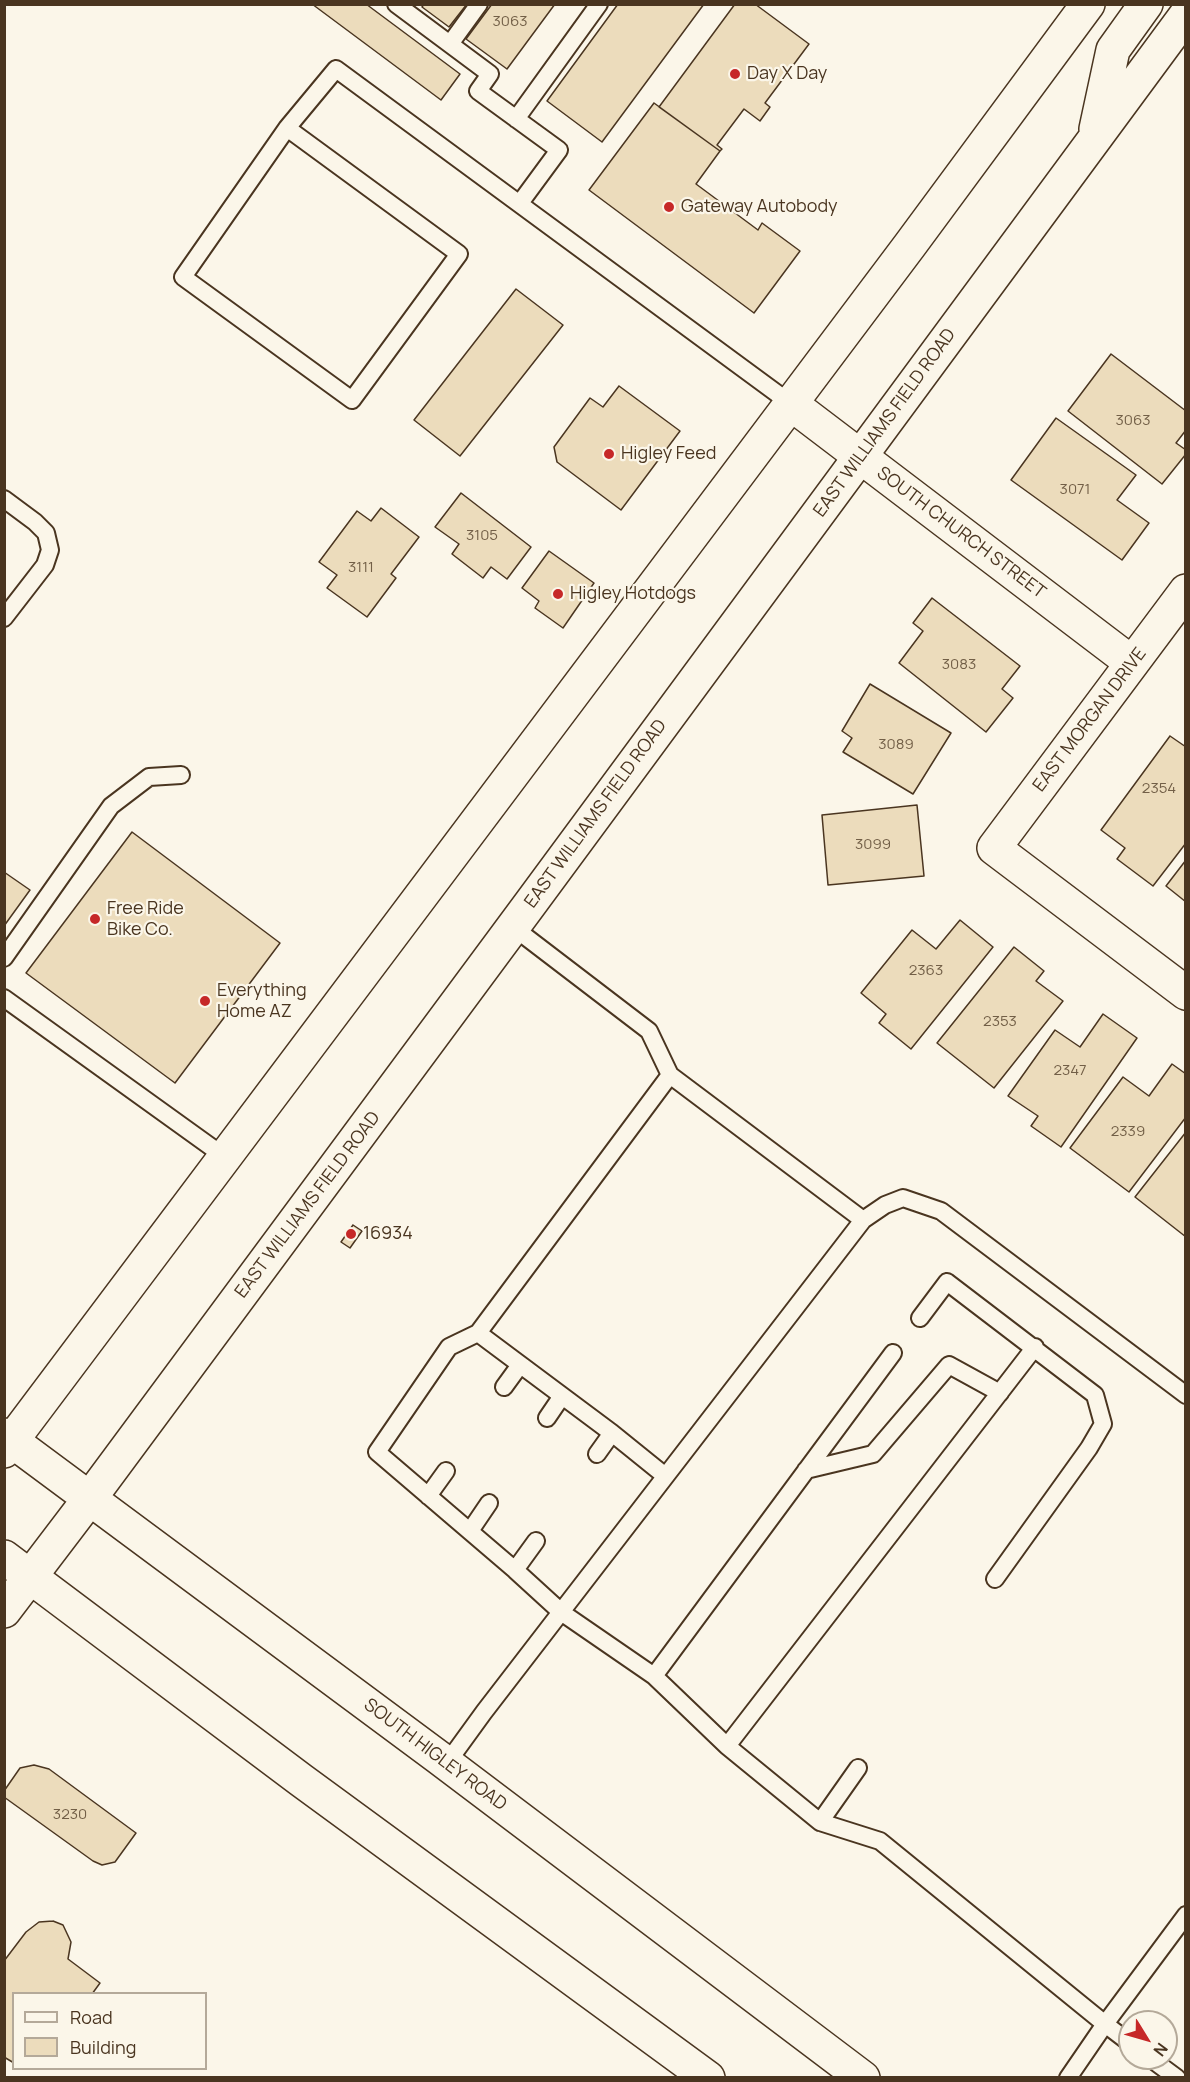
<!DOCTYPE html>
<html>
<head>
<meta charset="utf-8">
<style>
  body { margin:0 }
  #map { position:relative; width:1190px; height:2082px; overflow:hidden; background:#fbf6e9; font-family:Manrope,sans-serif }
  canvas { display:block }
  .frame { position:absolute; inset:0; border:6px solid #4a3520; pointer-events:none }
  .legend { position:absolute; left:12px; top:1992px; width:195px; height:78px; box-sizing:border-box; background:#fbf6e9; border:2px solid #b4a999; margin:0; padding:8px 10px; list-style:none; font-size:18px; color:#4a3520 }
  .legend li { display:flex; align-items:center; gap:12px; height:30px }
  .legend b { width:30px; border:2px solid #b4a999 }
  .north { position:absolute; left:1118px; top:2010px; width:60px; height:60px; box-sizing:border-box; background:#fbf6e9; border:2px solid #b4a999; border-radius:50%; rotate:127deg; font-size:16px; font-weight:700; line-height:24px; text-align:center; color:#4a3520 }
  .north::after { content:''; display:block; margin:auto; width:21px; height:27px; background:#c62828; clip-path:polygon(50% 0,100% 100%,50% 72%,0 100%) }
</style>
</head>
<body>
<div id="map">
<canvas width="1190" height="2082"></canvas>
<div class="frame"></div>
<ul class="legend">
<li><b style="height:8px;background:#fbf6e9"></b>Road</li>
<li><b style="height:16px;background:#ecdcbc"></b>Building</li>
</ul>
<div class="north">N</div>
</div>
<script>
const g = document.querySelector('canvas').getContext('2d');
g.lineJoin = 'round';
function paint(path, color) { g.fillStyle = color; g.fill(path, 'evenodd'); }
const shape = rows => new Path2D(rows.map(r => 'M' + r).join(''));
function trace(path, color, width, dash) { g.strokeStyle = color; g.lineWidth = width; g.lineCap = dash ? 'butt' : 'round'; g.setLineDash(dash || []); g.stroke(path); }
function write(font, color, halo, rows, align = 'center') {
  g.font = font + ' Manrope,sans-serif'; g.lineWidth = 4.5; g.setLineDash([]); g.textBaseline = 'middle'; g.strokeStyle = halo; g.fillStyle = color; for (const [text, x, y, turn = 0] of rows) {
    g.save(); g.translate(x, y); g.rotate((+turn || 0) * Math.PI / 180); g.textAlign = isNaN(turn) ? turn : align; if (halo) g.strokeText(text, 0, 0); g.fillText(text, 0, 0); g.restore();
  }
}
const building = shape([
  [312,4,366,4,460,74,441,100,312,4],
  [424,4,467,4,449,27,422,7,424,4],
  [492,4,555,4,507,69,466,39,492,4],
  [618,4,704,4,602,142,547,101,618,4],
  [735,4,755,4,809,44,765,103,770,107,760,121,744,109,717,145,722,149,720,151,659,107,735,4],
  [654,103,720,151,696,184,758,230,762,223,800,251,754,313,589,190,654,103],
  [516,289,563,325,460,456,414,420,516,289],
  [1111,354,1186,411,1186,430,1176,443,1186,450,1186,454,1162,484,1068,411,1111,354],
  [619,386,680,431,621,510,557,462,554,447,590,398,603,407,619,386],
  [1056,418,1136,475,1117,500,1149,523,1122,560,1011,480,1056,418],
  [461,493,531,547,507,579,491,567,483,578,452,554,459,544,435,527,461,493],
  [381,508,419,537,391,574,396,578,367,617,327,588,337,575,319,562,357,511,371,521,381,508],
  [549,551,594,583,563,628,535,608,539,601,522,588,549,551],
  [932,598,1020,666,1002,689,1013,698,986,732,899,663,923,631,913,623,932,598],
  [870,684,951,733,913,794,843,752,852,738,842,731,870,684],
  [1170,736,1186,747,1186,843,1153,886,1117,859,1125,848,1101,830,1170,736],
  [917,805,924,876,828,885,822,815,917,805],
  [132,832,280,943,175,1083,26,973,132,832],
  [1186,860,1186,902,1166,886,1186,860],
  [4,872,30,890,4,926,4,872],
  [960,920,993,947,911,1049,879,1023,886,1014,861,993,912,930,936,949,960,920],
  [1014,947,1044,971,1036,981,1063,1001,994,1088,937,1043,1014,947],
  [1103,1014,1137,1038,1061,1147,1031,1126,1038,1116,1008,1096,1055,1030,1080,1047,1103,1014],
  [1172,1064,1186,1074,1186,1117,1129,1192,1070,1148,1123,1077,1149,1096,1172,1064],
  [1186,1132,1186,1237,1135,1197,1186,1132],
  [353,1225,362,1231,350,1248,341,1242,353,1225],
  [34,1765,49,1769,136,1833,115,1862,102,1865,93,1861,4,1797,4,1791,20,1768,34,1765],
  [53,1921,63,1925,71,1942,68,1959,100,1983,92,1994,14,1994,14,2063,4,2057,4,1961,26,1932,39,1922,53,1921]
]);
paint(building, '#ecdcbc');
trace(building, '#4a3520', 1.5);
const service = shape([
  [396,4,490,74,478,91,559,150,520,203],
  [450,44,479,4],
  [516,119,599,4],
  [287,128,459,254,352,400,183,277,287,128,336,69,790,403],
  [4,499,35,522,46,533,50,550,45,565,4,618],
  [513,927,649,1031,670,1075],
  [4,958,111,806,149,777,181,775],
  [4,998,225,1157],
  [863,1220,885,1205,903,1198,941,1211,1186,1395],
  [920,1318,947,1282,1095,1395,1103,1424,1089,1448,995,1579],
  [478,1333,449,1347,377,1452,515,1570,561,1612,863,1220,670,1075,478,1333,612,1433,664,1475],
  [504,1387,520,1365],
  [547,1418,562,1396],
  [597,1454,612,1433],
  [806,1470,873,1454,949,1365,1000,1393],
  [428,1496,446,1471],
  [470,1531,489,1503],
  [515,1570,536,1541],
  [654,1676,893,1353],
  [727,1746,1035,1347],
  [447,1763,484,1712,561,1612,654,1676,727,1746,820,1822,880,1841,1105,2024,1068,2078],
  [820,1822,858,1768],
  [1130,2043,1105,2024,1186,1915],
  [1150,2058,1177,2078]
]);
const minor = shape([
  [790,403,1132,663],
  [1186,591,994,848,1186,993]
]);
const secondary = shape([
  [1096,129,1113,50,1146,4],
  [4,1435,438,1757,863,2078],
  [4,1451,910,245,1088,4],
  [4,1557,301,1780,708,2078],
  [4,1611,90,1498,530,904,1186,15]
]);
trace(service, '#4a3520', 20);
trace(minor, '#4a3520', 36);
trace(secondary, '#4a3520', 36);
trace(service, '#fbf6e9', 16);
trace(minor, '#fbf6e9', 33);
trace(secondary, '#fbf6e9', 33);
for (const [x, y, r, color] of [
  [735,74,6,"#c62828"],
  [669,207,6,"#c62828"],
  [609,454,6,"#c62828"],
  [558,594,6,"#c62828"],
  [95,919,6,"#c62828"],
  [205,1001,6,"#c62828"],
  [351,1234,6,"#c62828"]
]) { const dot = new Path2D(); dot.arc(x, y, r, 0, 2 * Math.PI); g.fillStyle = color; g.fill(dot); trace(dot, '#fbf6e9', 2); }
write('15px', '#725f47', null, [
  ["3063",510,22],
  ["3063",1133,421],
  ["3071",1075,490],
  ["3105",482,536],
  ["3111",361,568],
  ["3083",959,665],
  ["3089",896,745],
  ["2354",1159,789],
  ["3099",873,845],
  ["2363",926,971],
  ["2353",1000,1022],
  ["2347",1070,1071],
  ["2339",1128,1132],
  ["3230",70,1815]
]);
write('18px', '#4a3520', '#fbf6e9', [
  ["Day X Day",747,74],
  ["Gateway Autobody",681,207],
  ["Higley Feed",621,454],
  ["Higley Hotdogs",570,594],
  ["Free Ride",107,909],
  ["Bike Co.",107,930],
  ["Everything",217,991],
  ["Home AZ",217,1012],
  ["16934",363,1234]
], 'left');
write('18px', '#4a3520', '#fbf6e9', [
  ["EAST WILLIAMS FIELD ROAD",885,423,-54],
  ["SOUTH CHURCH STREET",961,533,37],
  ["EAST MORGAN DRIVE",1090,720,-53],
  ["EAST WILLIAMS FIELD ROAD",596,814,-54],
  ["EAST WILLIAMS FIELD ROAD",308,1205,-53],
  ["SOUTH HIGLEY ROAD",435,1755,37]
]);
</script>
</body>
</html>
